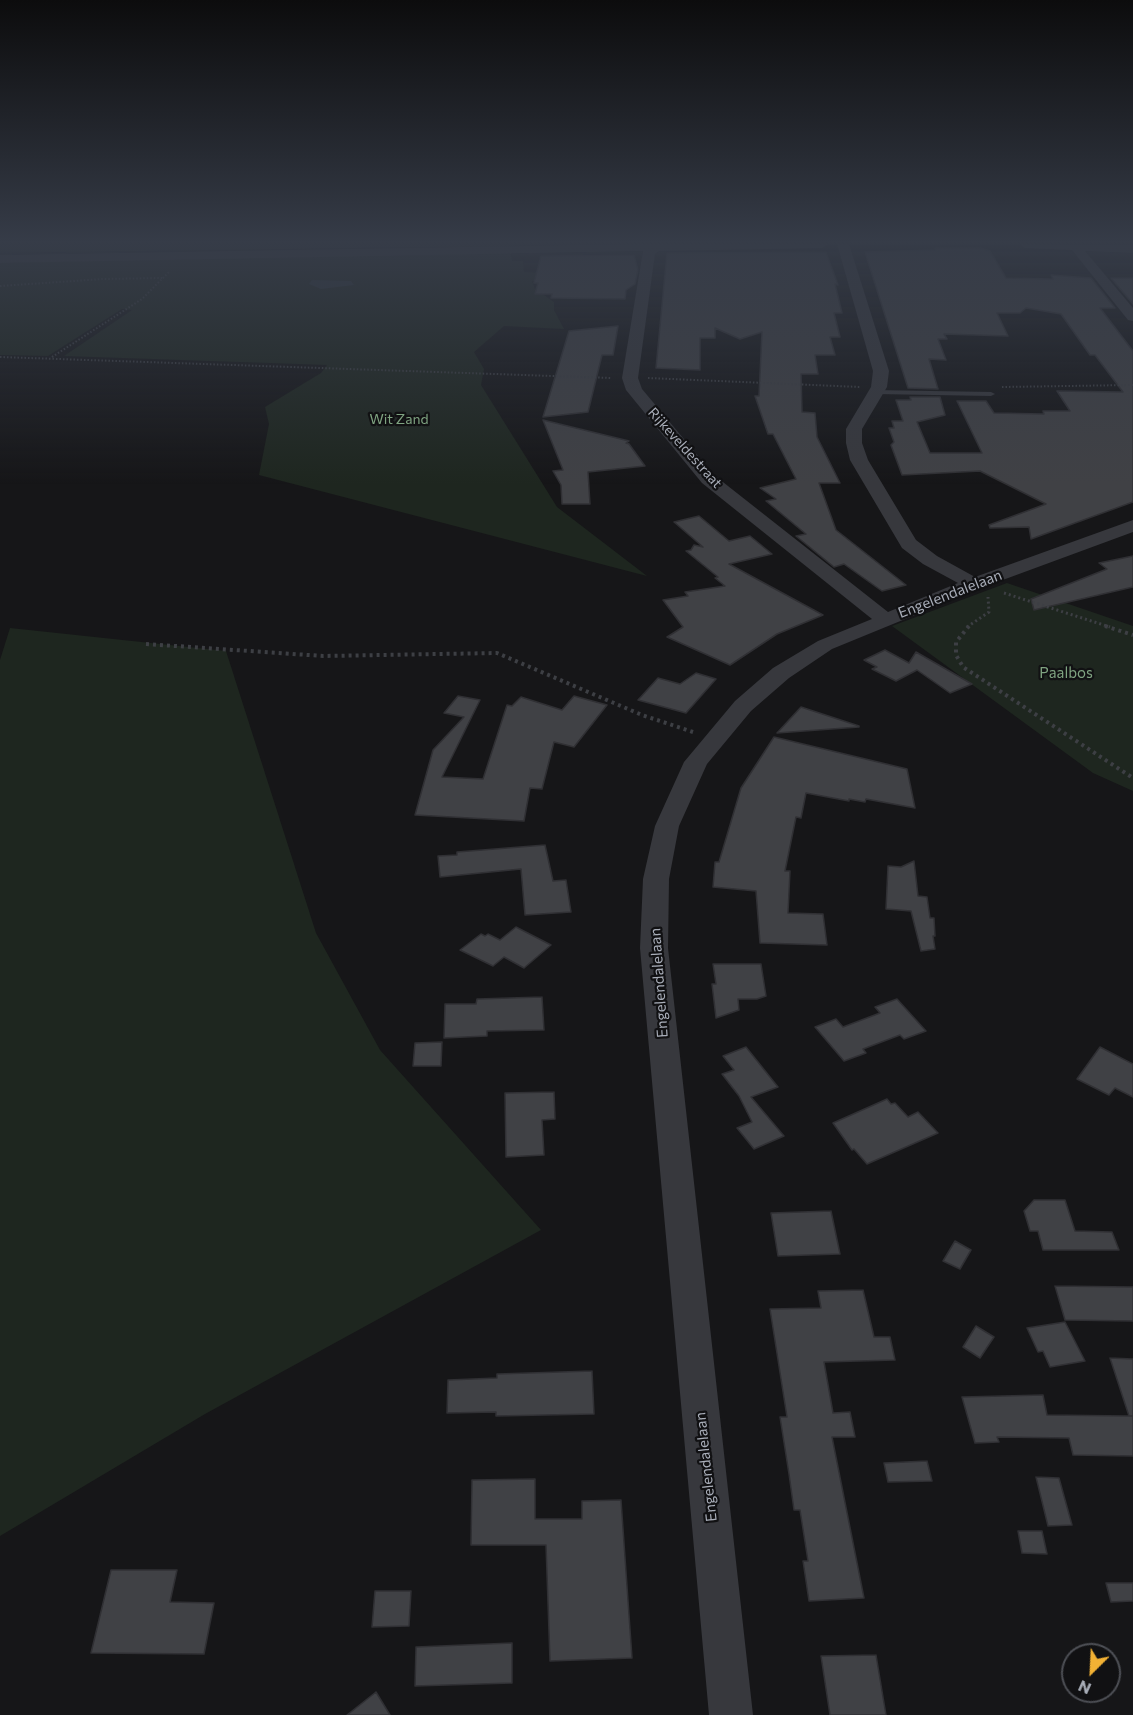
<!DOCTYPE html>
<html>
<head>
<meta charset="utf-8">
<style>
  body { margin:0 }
  #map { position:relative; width:1133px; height:1715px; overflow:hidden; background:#161618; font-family:Commissioner,sans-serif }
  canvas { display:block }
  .north { position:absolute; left:1061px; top:1643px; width:60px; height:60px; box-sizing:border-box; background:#111113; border:2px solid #4d4f55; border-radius:50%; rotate:204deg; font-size:16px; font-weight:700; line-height:24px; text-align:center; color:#a8adb8 }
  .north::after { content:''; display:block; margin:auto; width:21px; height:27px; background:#f2b134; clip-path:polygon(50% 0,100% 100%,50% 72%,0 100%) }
</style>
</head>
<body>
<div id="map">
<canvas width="1133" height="1715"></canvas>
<div class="north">N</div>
</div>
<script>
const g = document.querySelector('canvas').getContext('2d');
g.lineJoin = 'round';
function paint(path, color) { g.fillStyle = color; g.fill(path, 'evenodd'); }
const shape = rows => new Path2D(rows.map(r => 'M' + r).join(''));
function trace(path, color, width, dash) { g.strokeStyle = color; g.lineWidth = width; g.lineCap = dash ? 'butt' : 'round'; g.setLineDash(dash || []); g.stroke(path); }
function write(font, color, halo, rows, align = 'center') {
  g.font = font + ' Commissioner,sans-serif'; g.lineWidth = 4.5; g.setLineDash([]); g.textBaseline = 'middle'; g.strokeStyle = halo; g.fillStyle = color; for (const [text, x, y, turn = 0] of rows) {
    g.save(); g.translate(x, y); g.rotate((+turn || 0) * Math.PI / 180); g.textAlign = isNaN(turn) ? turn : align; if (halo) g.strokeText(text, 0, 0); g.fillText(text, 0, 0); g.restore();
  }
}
paint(shape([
  [0,244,630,244,0,253],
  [511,251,512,261,523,261,524,272,557,273,556,281,532,281,535,289,554,302,554,310,564,329,504,326,474,352,484,369,481,385,557,507,647,576,259,475,269,424,265,407,321,373,327,365,64,356,132,310,122,309,48,356,0,355,0,263],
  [1007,583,1133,626,1133,791,1093,773,892,626],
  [10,628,226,651,316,933,380,1050,541,1230,205,1414,0,1536,0,660]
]), '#1e261f');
paint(shape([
  [312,280,351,281,354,285,321,289,309,284]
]), '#2c353c');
const building = shape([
  [935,248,980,248,990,251,1006,278,1053,279,1051,275,1091,278,1115,308,1100,308,1133,351,1133,502,1031,539,1029,527,990,528,989,525,1046,504,980,471,902,475,891,445,894,442,889,428,894,428,892,421,903,421,896,400,911,400,910,397,940,397,945,415,917,422,930,453,982,453,957,401,986,401,994,413,1044,414,1043,411,1070,411,1057,391,1123,392,1095,355,1090,355,1061,314,1026,308,1020,313,997,313,1008,336,944,334,947,339,938,339,946,360,929,359,938,389,908,388,865,252,936,250,935,248],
  [826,252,838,285,835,284,842,313,834,313,840,337,830,337,835,355,815,355,818,374,801,374,802,412,815,413,817,437,840,483,819,483,836,530,906,585,882,591,844,564,834,567,796,536,806,534,766,501,776,499,760,488,796,479,773,434,768,434,755,396,759,396,762,332,740,339,715,328,715,338,700,338,700,370,656,368,667,253,826,252],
  [634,255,638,270,635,284,626,290,625,299,551,298,552,294,535,294,538,283,534,283,541,256,634,255],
  [1111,278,1133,278,1133,304,1111,278],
  [618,326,613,355,602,355,588,412,543,417,569,331,618,326],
  [543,420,629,441,626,443,629,444,645,466,588,472,590,504,562,504,561,485,553,471,563,470,543,420],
  [699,516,729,541,750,536,772,554,729,564,823,615,777,634,730,665,667,637,683,627,663,600,688,596,685,592,725,586,715,578,718,577,686,551,691,550,694,545,703,547,674,522,699,516],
  [1133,556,1133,587,1034,610,1031,599,1107,569,1099,563,1133,556],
  [885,650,909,663,916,652,972,684,950,693,917,670,896,681,872,669,877,667,864,660,885,650],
  [696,673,716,679,686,713,638,700,658,678,680,684,696,673],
  [458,696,480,700,442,777,483,779,507,705,512,706,521,697,562,710,574,696,607,705,574,747,554,742,542,789,530,788,524,821,415,815,433,750,464,717,444,713,458,696],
  [801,707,859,726,859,727,777,733,801,707],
  [774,737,907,769,915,808,866,799,865,802,849,799,849,801,806,793,801,818,796,817,785,871,790,871,788,913,823,914,827,945,760,943,756,891,713,887,715,862,719,862,741,788,774,737],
  [545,845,553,881,566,880,571,912,525,915,521,869,440,877,438,856,457,855,457,852,545,845],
  [914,861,918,896,927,897,930,918,934,918,935,936,933,936,935,949,921,951,911,911,886,909,888,866,901,867,914,861],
  [516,927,551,945,524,968,504,957,493,966,460,950,481,934,485,936,488,934,500,940,516,927],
  [713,964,761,964,766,996,757,999,738,999,739,1010,716,1018,712,984,716,984,713,964],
  [542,997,544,1030,487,1031,487,1036,444,1038,445,1004,476,1004,477,999,542,997],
  [897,999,926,1031,904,1039,900,1035,863,1049,866,1053,844,1061,815,1027,836,1019,843,1027,880,1013,875,1007,897,999],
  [442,1042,441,1066,413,1066,415,1043,442,1042],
  [746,1047,778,1087,751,1097,784,1136,754,1149,737,1128,752,1122,739,1096,722,1074,734,1070,723,1056,746,1047],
  [1100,1047,1133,1064,1133,1097,1115,1088,1109,1095,1077,1079,1100,1047],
  [554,1092,555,1119,542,1120,544,1155,506,1157,505,1093,554,1092],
  [887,1099,891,1104,895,1103,908,1117,918,1112,938,1133,867,1164,854,1149,852,1150,833,1123,887,1099],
  [1034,1200,1065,1200,1075,1231,1112,1232,1119,1250,1043,1250,1038,1231,1030,1231,1024,1211,1034,1200],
  [831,1211,840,1254,778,1256,771,1213,831,1211],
  [955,1241,971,1250,960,1269,943,1261,955,1241],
  [1055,1286,1133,1287,1133,1321,1065,1320,1055,1286],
  [863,1290,874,1337,890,1337,895,1360,824,1362,833,1413,850,1412,855,1437,832,1437,864,1598,809,1601,803,1561,808,1561,800,1510,794,1510,789,1474,780,1417,787,1417,770,1309,821,1308,818,1291,863,1290],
  [1065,1322,1085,1361,1050,1367,1043,1351,1038,1352,1027,1328,1065,1322],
  [976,1326,994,1337,980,1358,963,1347,976,1326],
  [1110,1358,1133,1359,1133,1416,1130,1416,1133,1416,1133,1456,1073,1455,1069,1438,997,1437,999,1442,975,1443,962,1397,1043,1395,1047,1415,1129,1416,1110,1358],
  [592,1371,594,1414,496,1416,496,1412,447,1413,448,1380,497,1378,497,1374,592,1371],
  [927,1461,932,1481,888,1482,884,1463,927,1461],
  [1036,1477,1059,1478,1072,1525,1048,1526,1036,1477],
  [535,1479,535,1519,582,1519,582,1501,621,1500,632,1658,550,1661,546,1545,471,1545,472,1480,535,1479],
  [1018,1531,1042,1531,1047,1554,1022,1553,1018,1531],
  [111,1570,177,1570,170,1602,214,1603,204,1654,91,1653,111,1570],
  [1106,1583,1133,1583,1133,1601,1111,1602,1106,1583],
  [375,1591,411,1591,409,1626,372,1627,375,1591],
  [512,1643,512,1683,415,1686,416,1647,512,1643],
  [876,1655,886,1715,830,1715,821,1656,876,1655],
  [376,1692,390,1715,347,1715,376,1692]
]);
paint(building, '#404145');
trace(building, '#303034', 1.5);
trace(shape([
  [0,286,103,279,162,278],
  [0,357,611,378],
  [52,357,142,299,169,272],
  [648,378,860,387],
  [1002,387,1133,385]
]), '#3d3f44', 2, [1.5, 2]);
trace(shape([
  [1004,593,1110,627],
  [967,627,989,612,988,597]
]), '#3d3f44', 3, [2, 3]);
trace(shape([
  [969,626,956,642,956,655,963,667,1133,778],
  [1105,626,1133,635],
  [146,644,323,656,497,653,642,715,693,732]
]), '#3d3f44', 4, [3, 4]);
paint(shape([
  [873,390,991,392,995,394,991,396,876,394,872,392,873,390]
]), '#37383d');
paint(shape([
  [641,244,828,244,822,248,659,251,655,254,638,378,642,389,714,475,888,612,958,583,923,564,902,548,850,460,846,443,846,429,871,387,873,371,837,244,849,244,889,371,887,387,862,429,862,443,868,460,916,540,937,556,975,577,1133,520,1133,532,981,588,832,649,789,678,751,711,707,764,679,826,669,879,668,948,753,1715,709,1715,640,948,643,879,655,826,684,762,735,701,773,668,818,641,872,619,702,483,626,390,622,378,643,251,0,263,0,255,641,244],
  [1019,244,1133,245,1133,253,1085,251,1133,308,1133,321,1128,320,1072,250,1025,248,1019,244]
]), '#37383d');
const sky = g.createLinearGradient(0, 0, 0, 484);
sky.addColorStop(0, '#0c0c0d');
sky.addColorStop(0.5, '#363c48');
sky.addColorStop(1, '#363c4800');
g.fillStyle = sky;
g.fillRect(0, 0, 1133, 484);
write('14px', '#7fa381', '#111113', [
  ["Wit Zand",399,419]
]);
write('14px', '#a8adb8', '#111113', [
  ["Rijkeveldestraat",685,448,48]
]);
write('15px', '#a8adb8', '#111113', [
  ["Engelendalelaan",950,594,-21],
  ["Engelendalelaan",659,983,-94],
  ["Engelendalelaan",706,1467,-96]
]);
write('15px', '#7fa381', '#111113', [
  ["Paalbos",1066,673]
]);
</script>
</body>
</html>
